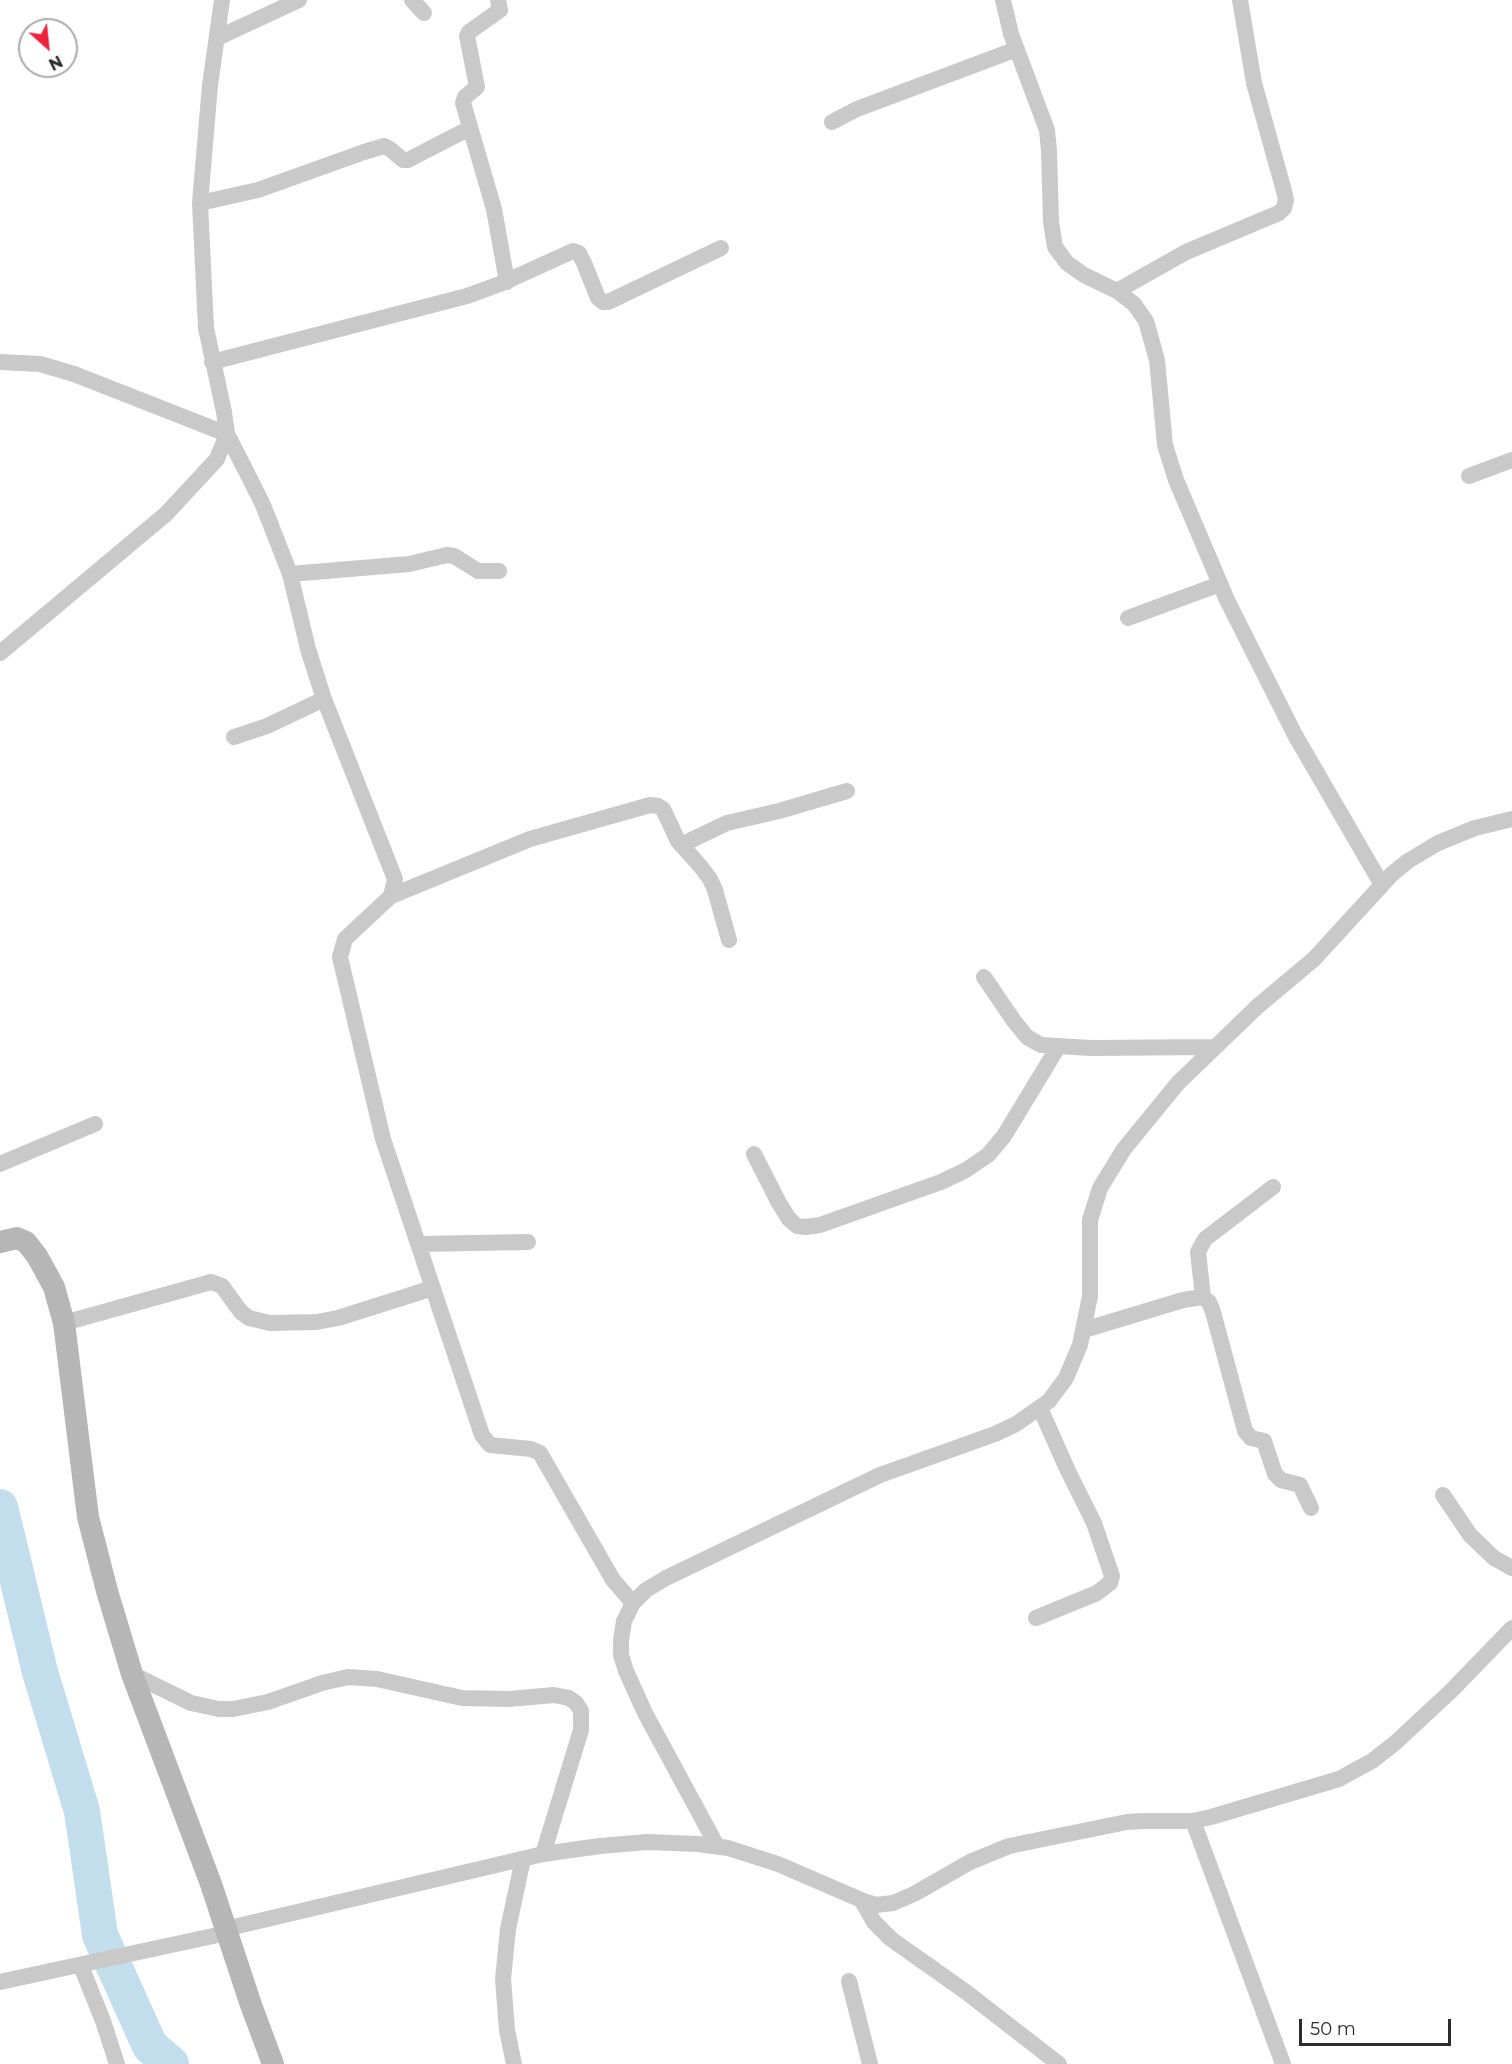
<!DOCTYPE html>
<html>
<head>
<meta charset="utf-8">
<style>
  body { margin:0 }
  #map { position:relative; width:1512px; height:2064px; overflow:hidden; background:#fff; font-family:Montserrat,sans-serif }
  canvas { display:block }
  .north { position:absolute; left:18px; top:18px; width:60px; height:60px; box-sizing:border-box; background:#fff; border:2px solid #ababab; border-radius:50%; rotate:153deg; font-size:16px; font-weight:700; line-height:24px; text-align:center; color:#2c2c2c }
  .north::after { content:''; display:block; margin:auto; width:21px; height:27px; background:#ee223b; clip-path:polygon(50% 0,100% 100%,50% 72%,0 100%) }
  .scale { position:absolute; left:1299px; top:2019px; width:152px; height:27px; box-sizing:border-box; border:3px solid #2c2c2c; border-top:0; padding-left:8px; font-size:18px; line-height:21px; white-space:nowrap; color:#2c2c2c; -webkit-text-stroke:4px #fff; paint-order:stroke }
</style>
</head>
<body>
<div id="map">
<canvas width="1512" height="2064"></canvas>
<div class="north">N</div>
<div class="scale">50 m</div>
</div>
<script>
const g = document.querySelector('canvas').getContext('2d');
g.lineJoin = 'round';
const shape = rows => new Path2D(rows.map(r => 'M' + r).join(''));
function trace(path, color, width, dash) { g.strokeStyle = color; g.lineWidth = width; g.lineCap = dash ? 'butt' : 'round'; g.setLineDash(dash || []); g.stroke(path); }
trace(shape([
  [0,1507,40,1672,82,1811,100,1935,150,2046,171,2064]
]), '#c2deec', 36);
trace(shape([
  [412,0,424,13],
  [498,0,500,10,469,32,467,36,477,87,465,97,463,103,494,209,507,282],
  [1003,0,1011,34,1047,130,1049,151,1051,222,1055,247,1067,263,1084,275,1117,291,1134,304,1146,321,1157,360,1165,445,1176,480,1227,600,1295,735,1382,885],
  [217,38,299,0],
  [832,122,857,109,1017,49],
  [200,203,258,190,364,152,384,146,390,149,403,160,408,160,470,128],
  [1117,291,1186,252,1279,213,1284,208,1286,200,1284,191,1254,83,1240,0],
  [0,362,40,364,74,374,227,434,246,471,263,505,290,574,308,649,324,699,395,879,391,896,345,939,340,957,383,1139,482,1435,490,1445,531,1449,540,1453,613,1580,633,1603],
  [212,362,467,296,500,284,573,251,579,253,584,263,598,298,603,302,608,302,721,248],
  [1469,476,1512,460],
  [290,574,409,564,447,555,454,556,478,571,499,571],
  [1128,618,1220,584],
  [0,653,166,514,217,459,227,434,224,412,206,328,200,203,210,85,222,0],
  [234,737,267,726,324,699],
  [681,845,727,823,779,811,847,791],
  [391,896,530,839,650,805,658,806,663,809,678,841,701,867,710,879,715,890,729,940],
  [984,977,1014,1021,1027,1037,1041,1045,1091,1048,1214,1047],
  [754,1154,779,1203,789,1219,797,1226,806,1227,820,1225,941,1182,966,1170,988,1155,1004,1136,1058,1047],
  [0,1164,95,1124],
  [418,1244,528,1242],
  [1203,1297,1198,1252,1205,1239,1273,1187],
  [64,1323,211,1282,222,1286,241,1312,249,1318,270,1323,317,1322,338,1318,433,1288],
  [1084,1330,1183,1300,1203,1297,1209,1302,1213,1312,1245,1431,1251,1438,1264,1441,1275,1474,1281,1480,1300,1485,1311,1508],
  [1443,1495,1470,1535,1494,1558,1512,1568],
  [1036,1618,1097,1593,1110,1583,1112,1576,1094,1523,1068,1471,1040,1408],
  [132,1674,191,1703,219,1709,233,1709,268,1702,322,1683,348,1677,377,1679,462,1698,509,1699,554,1695,569,1698,576,1703,581,1711,581,1730,543,1854],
  [1193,1821,1283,2064],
  [717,1846,645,1713,626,1671,621,1655,621,1640,624,1621,633,1603,646,1590,666,1578,826,1501,880,1475,995,1434,1016,1424,1049,1401,1066,1378,1080,1345,1090,1296,1090,1220,1100,1188,1124,1149,1178,1083,1258,1006,1314,959,1392,874,1408,861,1438,843,1475,828,1512,819],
  [862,1901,874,1922,891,1939,966,1992,1059,2064],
  [225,1929,543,1854,600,1846,647,1842,698,1844,728,1848,778,1864,866,1902,876,1905,893,1903,914,1894,970,1862,1009,1846,1127,1822,1144,1821,1193,1821,1211,1817,1339,1779,1372,1761,1395,1743,1451,1691,1512,1628],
  [81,1966,103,2021,117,2064],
  [849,1981,870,2064],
  [0,1982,227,1933],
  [514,2064,507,2030,503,1979,508,1929,523,1859]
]), '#c9c9c9', 16);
trace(shape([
  [0,1242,17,1238,26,1242,37,1256,54,1287,64,1323,88,1517,107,1591,132,1674,211,1884,251,2005,273,2064]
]), '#b6b6b6', 22);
</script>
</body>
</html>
